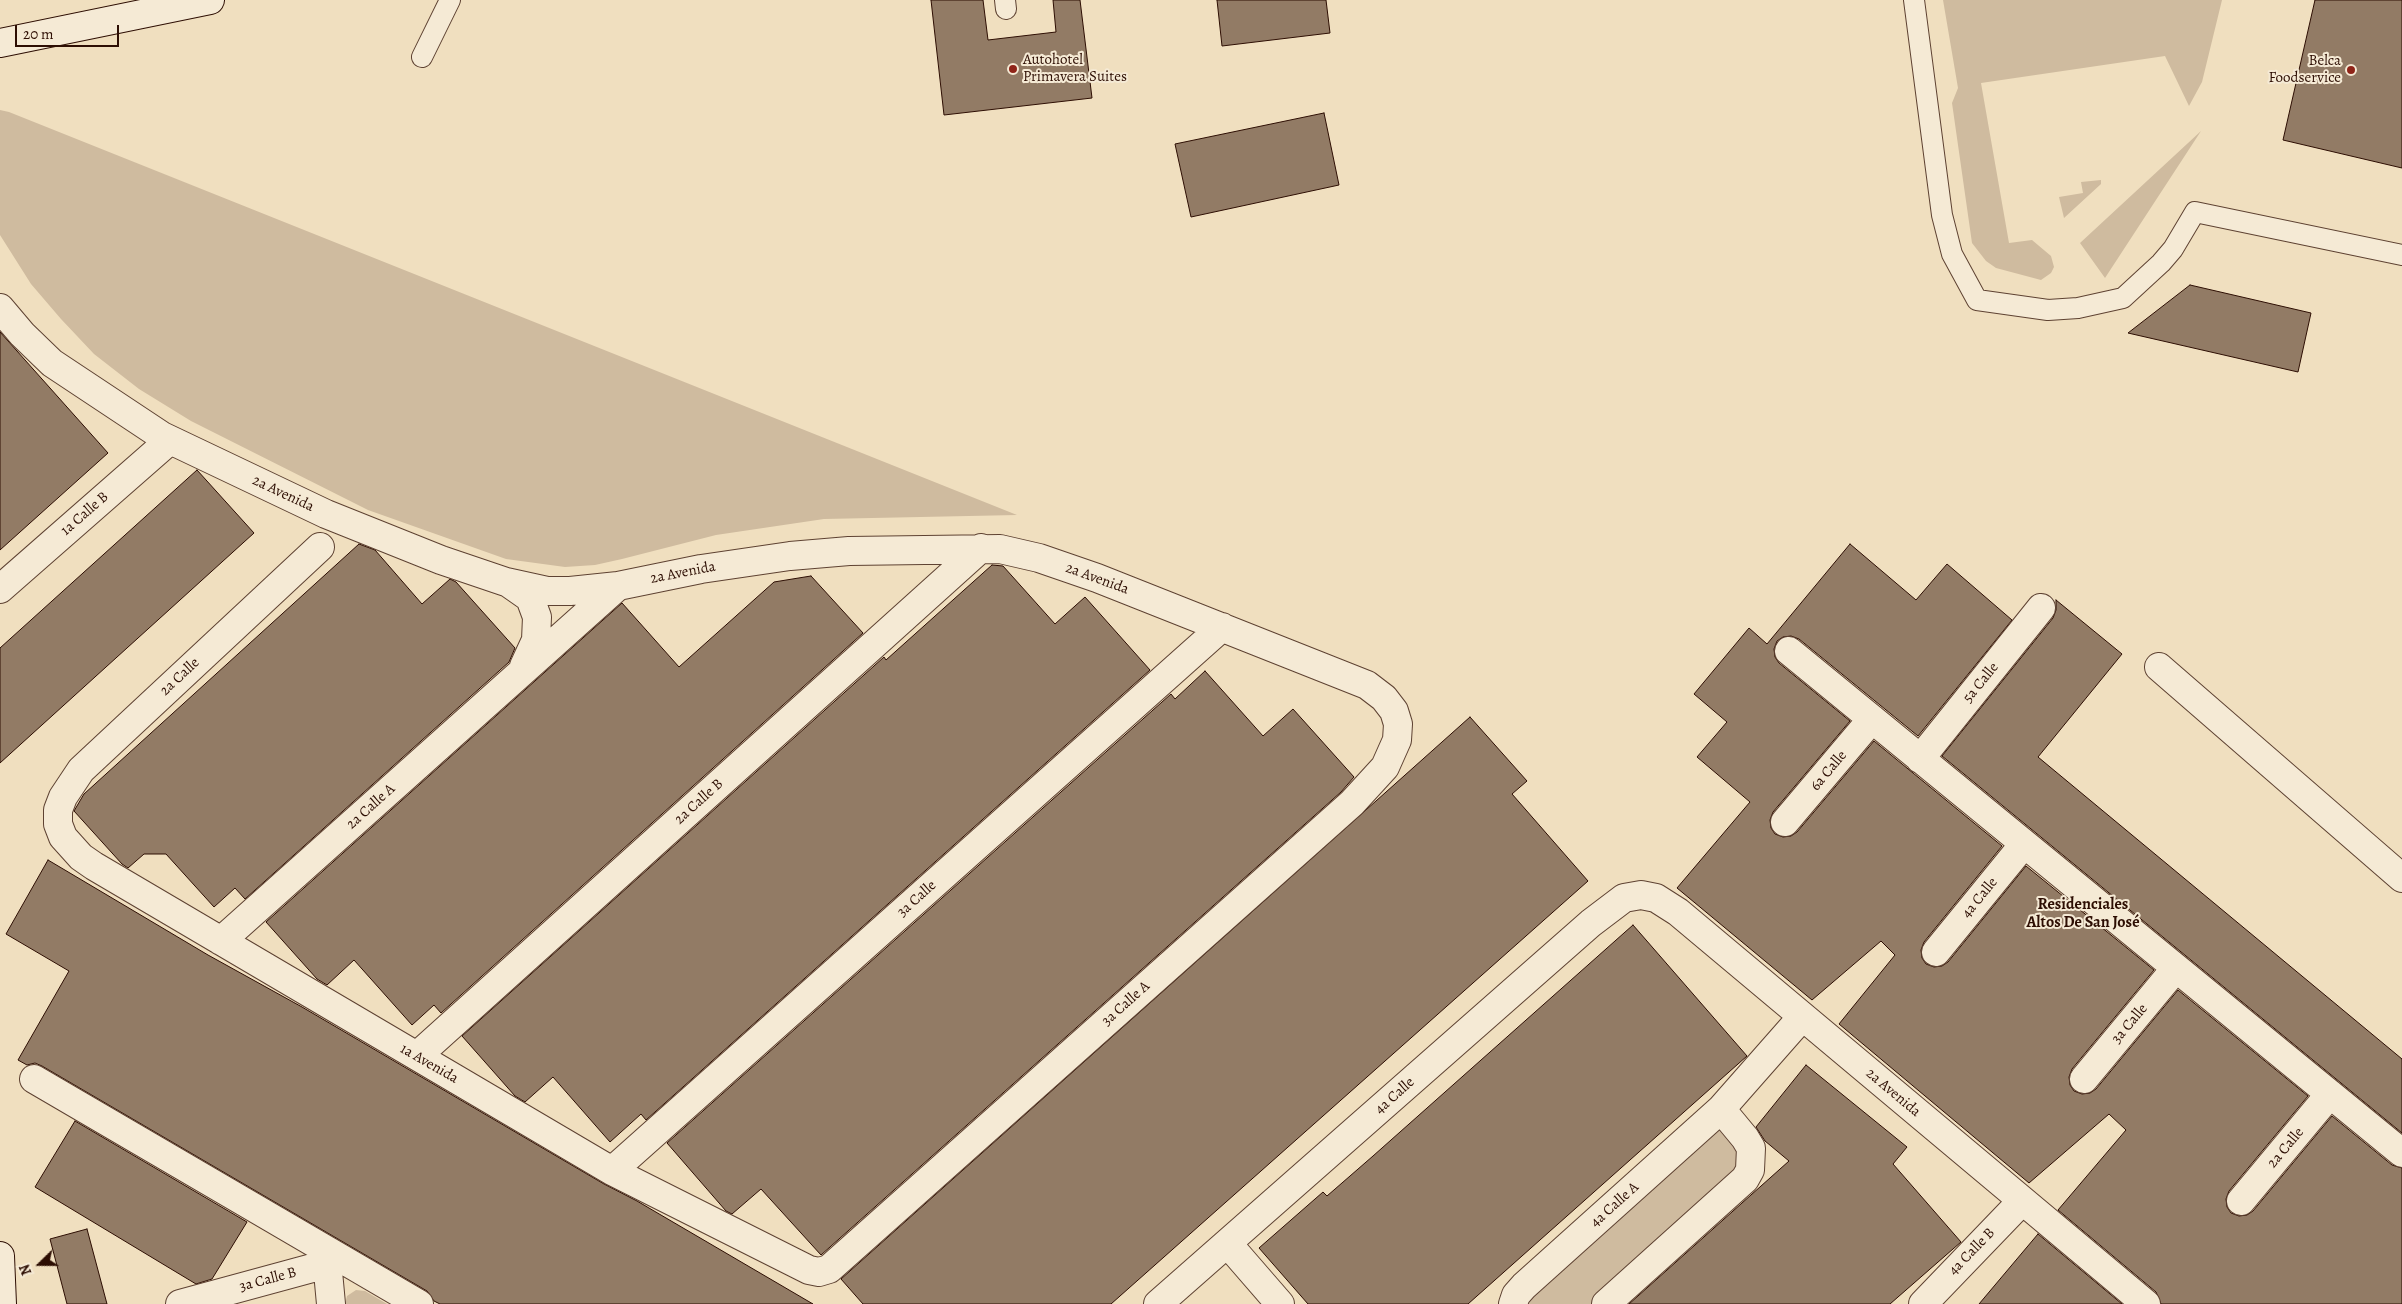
<!DOCTYPE html>
<html>
<head>
<meta charset="utf-8">
<style>
  body { margin:0 }
  #map { position:relative; width:2402px; height:1304px; overflow:hidden; background:#f0dfbf; font-family:Alegreya,serif }
  canvas { display:block }
  .north { position:absolute; left:15px; top:1239px; width:50px; height:50px; -webkit-text-stroke:4px #f5ead5; paint-order:stroke; rotate:248deg; font-size:14px; font-weight:700; line-height:20px; text-align:center; color:#2d0e03 }
  .north::after { content:''; display:block; margin:auto; width:18px; height:22px; background:#2d0e03; clip-path:polygon(50% 0,100% 100%,50% 72%,0 100%) }
  .scale { position:absolute; left:15px; top:25px; width:104px; height:22px; box-sizing:border-box; border:2px solid #2d0e03; border-top:0; padding-left:6px; font-size:15px; line-height:18px; white-space:nowrap; color:#2d0e03; -webkit-text-stroke:4px #f5ead5; paint-order:stroke }
</style>
</head>
<body>
<div id="map">
<canvas width="2402" height="1304"></canvas>
<div class="north">N</div>
<div class="scale">20 m</div>
</div>
<script>
const g = document.querySelector('canvas').getContext('2d');
g.lineJoin = 'round';
function paint(path, color) { g.fillStyle = color; g.fill(path, 'evenodd'); }
const shape = rows => new Path2D(rows.map(r => 'M' + r).join(''));
function trace(path, color, width, dash) { g.strokeStyle = color; g.lineWidth = width; g.lineCap = dash ? 'butt' : 'round'; g.setLineDash(dash || []); g.stroke(path); }
function write(font, color, halo, rows, align = 'center') {
  g.font = font + ' Alegreya,serif'; g.lineWidth = 4; g.setLineDash([]); g.textBaseline = 'middle'; g.strokeStyle = halo; g.fillStyle = color; for (const [text, x, y, turn = 0] of rows) {
    g.save(); g.translate(x, y); g.rotate((+turn || 0) * Math.PI / 180); g.textAlign = isNaN(turn) ? turn : align; if (halo) g.strokeText(text, 0, 0); g.fillText(text, 0, 0); g.restore();
  }
}
paint(shape([
  [1943,0,2222,0,2202,82,2189,106,2165,56,1981,83,2009,243,2032,240,2051,256,2054,267,2051,273,2041,280,1996,268,1986,261,1972,243,1952,103,1958,88],
  [0,110,9,112,1017,515,824,519,716,535,622,559,595,565,565,567,506,559,368,510,191,421,139,389,94,354,61,319,31,284,0,235],
  [2201,131,2105,278,2080,243],
  [2101,180,2101,184,2064,218,2059,197,2083,193,2081,182],
  [1721,1109,1752,1159,1606,1304,1513,1304],
  [356,1290,365,1291,387,1304,345,1304,347,1296]
]), '#cfbb9f');
const building = shape([
  [931,0,983,0,988,40,1056,32,1053,0,1080,0,1092,98,944,115,931,0],
  [1217,0,1326,0,1330,33,1222,46,1217,0],
  [2315,0,2402,0,2402,168,2283,140,2315,0],
  [1324,113,1339,185,1191,217,1175,144,1324,113],
  [2190,285,2311,313,2298,372,2128,333,2190,285],
  [0,332,108,453,0,550,0,332],
  [197,470,254,533,0,763,0,648,197,470],
  [359,544,375,550,422,604,450,579,456,582,515,648,509,662,245,899,235,888,214,907,166,854,144,854,128,868,122,864,74,811,84,794,359,544],
  [1850,544,1916,600,1947,564,2012,620,1918,736,1799,639,1791,636,1783,637,1777,641,1774,649,1775,657,1779,663,1850,721,1773,812,1770,820,1771,828,1775,834,1783,837,1791,836,1797,832,1874,741,2002,846,1924,942,1921,950,1922,958,1926,964,1934,967,1942,966,1948,962,2026,866,2154,970,2072,1069,2069,1077,2070,1085,2074,1091,2082,1094,2090,1093,2096,1089,2178,990,2308,1096,2229,1191,2226,1199,2227,1207,2231,1213,2239,1216,2247,1215,2253,1211,2332,1116,2392,1165,2402,1168,2402,1304,2161,1304,2156,1292,2058,1210,2126,1130,2109,1114,2029,1183,1839,1024,1895,955,1881,941,1812,1000,1677,888,1750,802,1697,757,1727,722,1694,694,1749,628,1767,644,1850,544],
  [992,565,1003,566,1055,624,1085,597,1150,670,646,1120,641,1114,610,1142,553,1077,525,1102,515,1096,462,1036,884,657,886,660,992,565],
  [811,576,863,633,441,1013,434,1005,412,1025,354,960,327,985,317,979,266,922,622,603,679,667,774,582,811,576],
  [2056,600,2122,654,2038,757,2402,1059,2402,1133,1942,756,2053,618,2056,610,2056,600],
  [1205,671,1263,736,1293,709,1354,777,1341,792,821,1255,761,1189,732,1214,726,1211,667,1143,1171,694,1175,699,1205,671],
  [1470,717,1527,781,1512,794,1588,881,1111,1304,863,1304,841,1279,1470,717],
  [48,860,208,955,302,1007,604,1184,637,1201,813,1304,440,1304,434,1301,427,1291,42,1066,35,1063,27,1065,18,1060,69,971,6,934,48,860],
  [1633,925,1747,1056,1468,1304,1308,1304,1259,1248,1323,1192,1327,1196,1373,1156,1633,925],
  [1806,1065,1907,1147,1893,1164,1961,1242,1890,1304,1629,1304,1789,1161,1765,1141,1756,1127,1806,1065],
  [75,1121,247,1222,212,1279,196,1284,35,1187,75,1121],
  [87,1229,107,1304,67,1304,50,1239,87,1229],
  [2038,1234,2122,1304,1979,1304,2038,1234]
]);
paint(building, '#927b65');
trace(building, '#2d0e03', 1);
const service = shape([
  [1005,0,1006,9],
  [1914,0,1942,215,1952,254,1977,300,2048,310,2078,308,2123,298,2161,263,2173,249,2195,212,2402,255],
  [422,57,450,0]
]);
const minor = shape([
  [0,308,22,334,52,363,162,436,326,514,441,560,506,582,547,591,570,591,618,586,701,569,790,556,849,551,1000,549,1039,558,1097,578,1367,685,1384,698,1394,711,1398,724,1397,740,1385,767,1352,803,829,1269,819,1272,809,1270,612,1171,94,866,81,857,63,837,58,824,58,810,63,797,81,770,320,547],
  [510,584,530,598,537,617,536,640,524,666],
  [0,589,170,440],
  [1789,651,2402,1153],
  [2159,667,2402,878],
  [1920,759,2041,608],
  [1785,822,1872,719],
  [221,941,618,586],
  [1936,952,2024,844],
  [417,1056,981,548],
  [34,1079,419,1304],
  [2084,1079,2176,968],
  [612,1171,1222,627],
  [2241,1201,2330,1094],
  [1228,1244,1280,1304],
  [326,1250,331,1304],
  [180,1304,327,1264],
  [1158,1304,1591,923,1624,898,1641,895,1656,898,1678,912,2146,1304],
  [1513,1304,1516,1295,1524,1286,1721,1109,1802,1017],
  [1606,1304,1745,1179,1750,1170,1751,1148,1745,1138,1721,1109],
  [1923,1304,2022,1201]
]);
const secondary = shape([
  [0,43,210,0],
  [0,1256,2,1304]
]);
trace(service, '#5e4232', 22);
trace(minor, '#5e4232', 30);
trace(secondary, '#2d0e03', 30);
trace(service, '#f5ead5', 20);
trace(minor, '#f5ead5', 28);
trace(secondary, '#f5ead5', 28);
for (const [x, y, r, color] of [
  [1013,69,5,"#8f2418"],
  [2351,70,5,"#8f2418"]
]) { const dot = new Path2D(); dot.arc(x, y, r, 0, 2 * Math.PI); g.fillStyle = color; g.fill(dot); trace(dot, '#f5ead5', 2); }
write('15px', '#2d0e03', '#f5ead5', [
  ["Autohotel",1023,60],
  ["Primavera Suites",1023,77],
  ["Belca",2341,61,"right"],
  ["Foodservice",2341,78,"right"]
], 'left');
write('15px', '#2d0e03', '#f5ead5', [
  ["2a Avenida",283,494,25],
  ["1a Calle B",85,514,-41],
  ["2a Avenida",683,573,-11],
  ["2a Avenida",1097,579,20],
  ["2a Calle",180,677,-43],
  ["5a Calle",1981,683,-51],
  ["6a Calle",1829,771,-50],
  ["2a Calle B",699,802,-42],
  ["2a Calle A",371,807,-42],
  ["4a Calle",1980,898,-51],
  ["3a Calle",917,899,-42],
  ["3a Calle A",1126,1004,-42],
  ["3a Calle",2130,1024,-50],
  ["1a Avenida",429,1064,30],
  ["2a Avenida",1893,1093,40],
  ["4a Calle",1395,1096,-42],
  ["2a Calle",2286,1148,-50],
  ["4a Calle A",1615,1205,-42],
  ["4a Calle B",1972,1252,-46],
  ["3a Calle B",268,1280,-15]
]);
write('bold 16px', '#2d0e03', '#f5ead5', [
  ["Residenciales",2083,905],
  ["Altos De San José",2083,923]
]);
</script>
</body>
</html>
